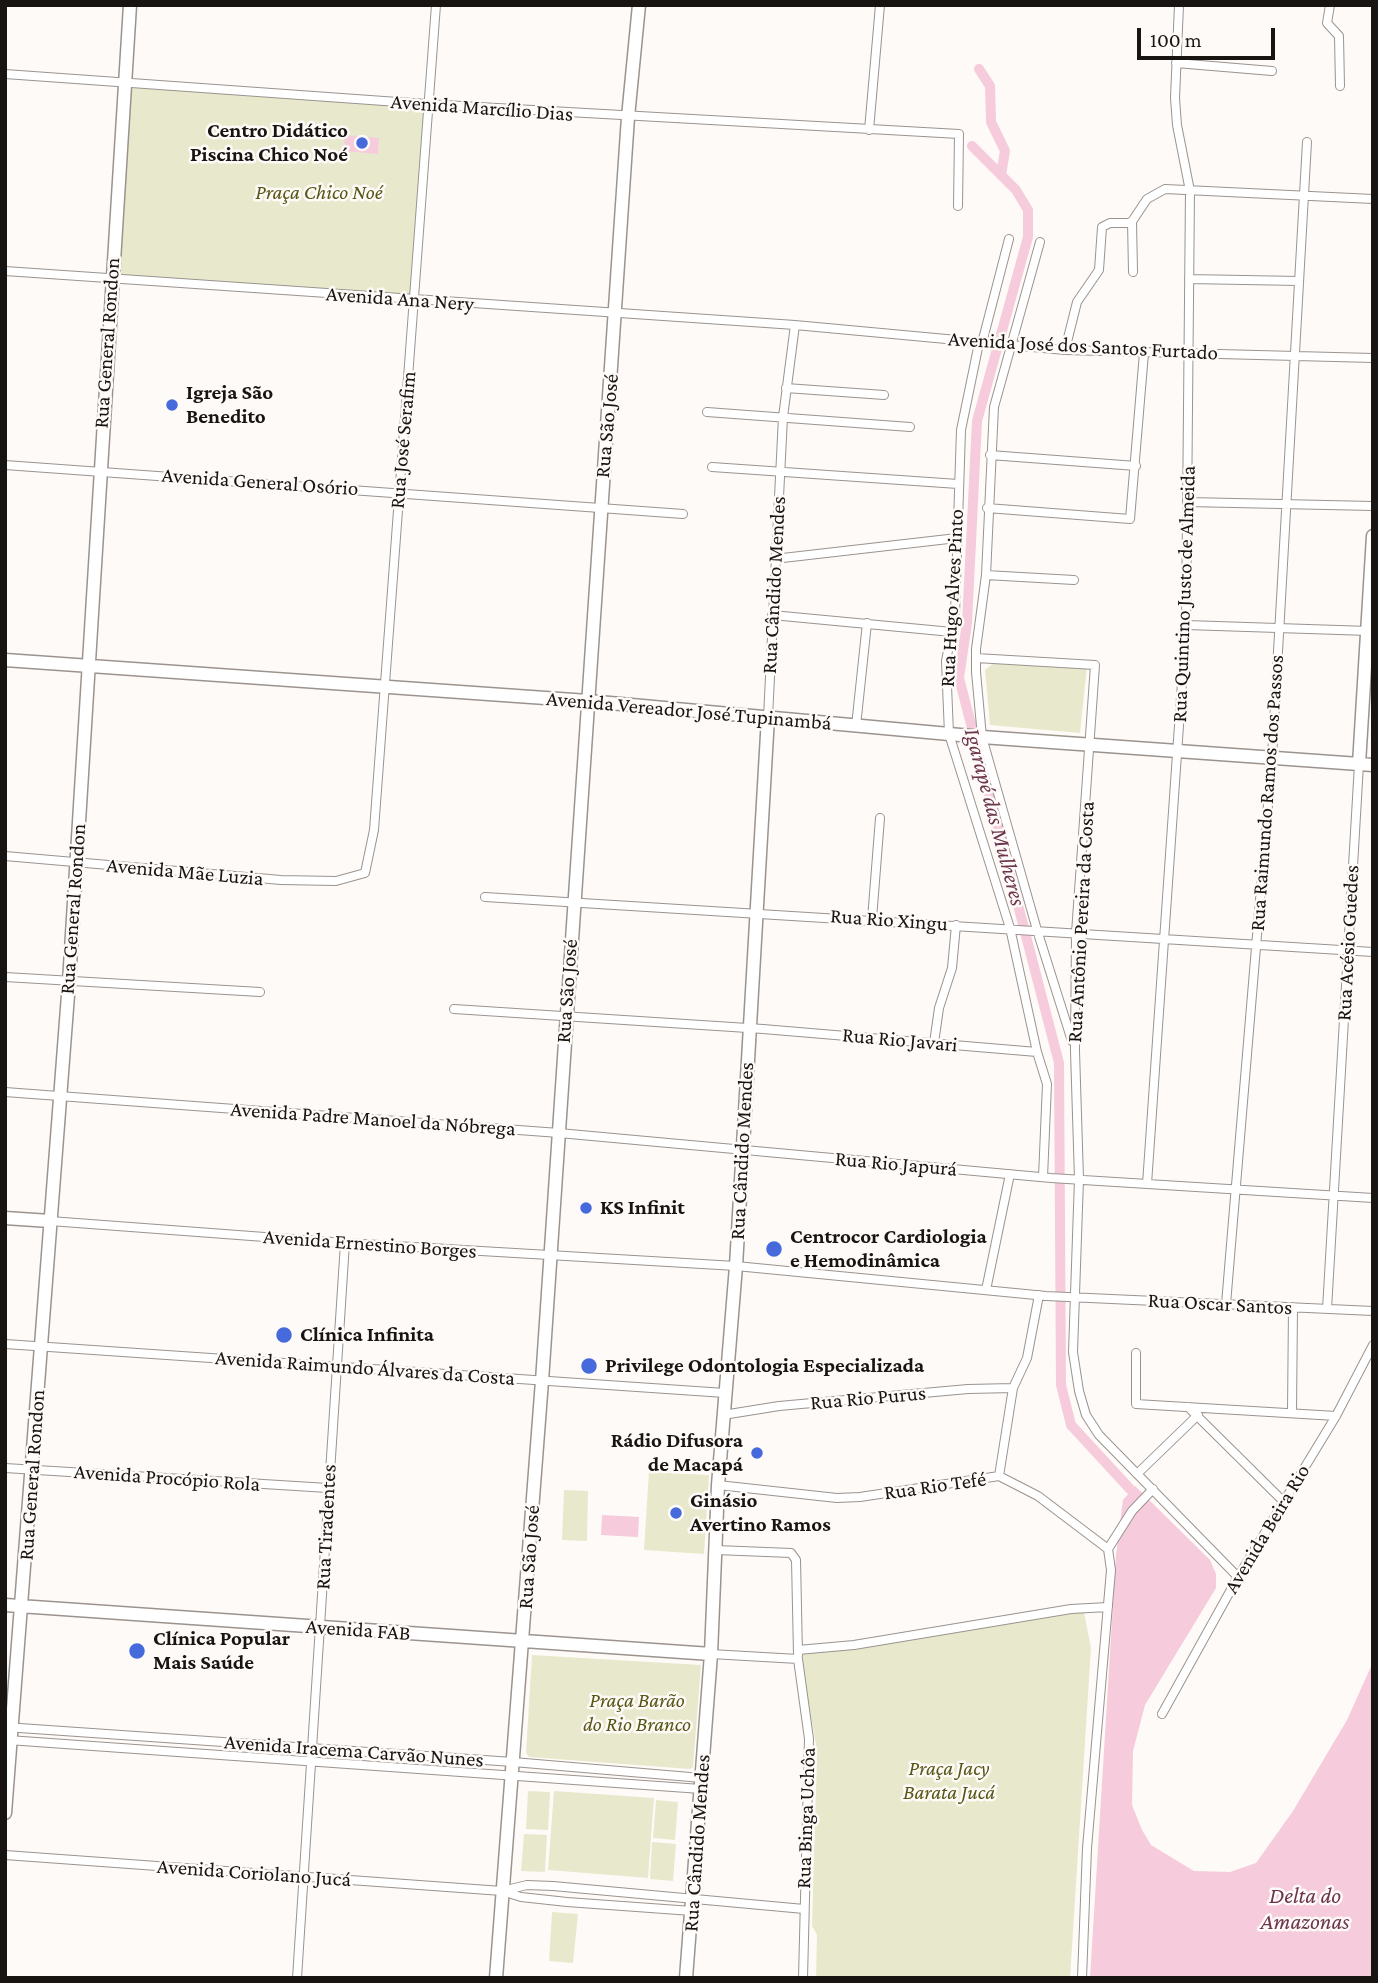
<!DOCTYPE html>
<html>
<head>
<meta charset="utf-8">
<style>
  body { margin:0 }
  #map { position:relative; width:1378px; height:1983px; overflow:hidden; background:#fefaf8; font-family:"Crimson Pro",serif }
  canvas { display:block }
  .frame { position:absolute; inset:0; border:7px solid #171412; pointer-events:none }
  .scale { position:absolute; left:1137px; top:28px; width:138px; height:32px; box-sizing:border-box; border:4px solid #171412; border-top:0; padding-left:9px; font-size:21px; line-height:24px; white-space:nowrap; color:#171412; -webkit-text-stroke:5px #fefaf8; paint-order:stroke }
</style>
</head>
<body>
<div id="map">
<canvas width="1378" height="1983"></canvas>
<div class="frame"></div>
<div class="scale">100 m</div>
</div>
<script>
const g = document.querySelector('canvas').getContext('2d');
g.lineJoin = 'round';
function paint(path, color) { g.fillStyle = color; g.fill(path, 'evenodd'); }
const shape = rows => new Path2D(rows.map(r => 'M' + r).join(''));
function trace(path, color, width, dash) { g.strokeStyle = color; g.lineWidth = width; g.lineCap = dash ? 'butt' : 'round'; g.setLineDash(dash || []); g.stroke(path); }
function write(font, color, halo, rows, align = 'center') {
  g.font = font + ' "Crimson Pro",serif'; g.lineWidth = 5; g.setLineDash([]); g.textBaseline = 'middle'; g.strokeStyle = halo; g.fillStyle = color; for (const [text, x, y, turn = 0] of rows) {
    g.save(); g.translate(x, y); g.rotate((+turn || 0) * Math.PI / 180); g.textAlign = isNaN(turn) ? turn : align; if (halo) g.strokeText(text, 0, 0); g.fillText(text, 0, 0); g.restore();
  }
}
paint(shape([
  [132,81,431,100,415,300,112,279],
  [996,661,1087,667,1080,733,990,725,985,670],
  [649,1472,709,1475,704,1554,644,1550],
  [564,1490,588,1491,587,1541,562,1540],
  [1083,1607,1091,1648,1070,1978,816,1978,817,1935,812,1926,817,1751,802,1664,803,1648,860,1645],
  [532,1655,701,1665,693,1767,690,1769,529,1757,526,1753],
  [528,1791,550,1792,548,1830,526,1829],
  [554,1791,654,1798,648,1878,548,1870],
  [656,1800,678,1802,675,1840,653,1838],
  [524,1834,547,1835,545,1872,521,1871],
  [652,1842,676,1844,673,1881,650,1879],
  [552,1912,578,1914,573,1963,549,1961]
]), '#e8e9cc');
paint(shape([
  [345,135,379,138,378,154,344,151],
  [1135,1486,1210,1560,1216,1574,1216,1588,1145,1705,1133,1751,1132,1805,1142,1830,1151,1845,1194,1871,1230,1872,1256,1863,1293,1811,1347,1720,1373,1662,1373,1978,1090,1978,1116,1555,1123,1500],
  [602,1515,639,1517,638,1537,601,1535]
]), '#f6cbdb');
trace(shape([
  [979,69,990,86,991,122,1005,151,1001,175],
  [972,146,1016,190,1028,210,1028,237,977,421,967,623,959,678,1059,1063,1061,1385,1071,1425,1130,1489]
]), '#f6cbdb', 10);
const street = shape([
  [1330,5,1327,23,1339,36,1340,86],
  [1176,63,1272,71],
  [5,74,426,104,959,134,958,206],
  [869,130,880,5],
  [1132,221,1133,272],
  [1040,242,994,407,986,575,976,649,976,672,982,737,1037,930,1072,1041],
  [5,271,795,325,1065,350,1373,358],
  [1189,279,1299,281],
  [979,343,961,430,955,615,946,661,949,734,1010,928,1037,1052,1047,1084,1043,1177],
  [982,343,1009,239],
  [1065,350,1077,302,1099,270,1102,227,1110,223,1131,223,1147,199,1165,189,1373,199],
  [786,388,884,395],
  [707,412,910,427],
  [990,455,1136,466],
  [5,465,683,514],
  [712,467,958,484],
  [1188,502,1373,506],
  [987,508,1130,519,1144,353],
  [774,559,957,538],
  [986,575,1074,580],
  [772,615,952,632],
  [1186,625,1369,631],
  [976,658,1095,665,1076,933,1075,1051,1079,1179,1073,1352,1079,1391,1086,1415,1099,1435,1238,1577],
  [768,717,783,417,795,325],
  [856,726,867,623],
  [5,856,281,880,336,881,365,873,374,830,436,5],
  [485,897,1373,952],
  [872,919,880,818],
  [5,977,260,992],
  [454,1009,763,1029,1037,1052],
  [934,1043,939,1008,952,968,956,925],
  [5,1092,559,1133,1051,1178,1373,1198],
  [1147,1184,1186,625,1190,191,1177,125,1175,98,1179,5],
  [50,1221,345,1243,736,1266,1046,1296,1373,1311],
  [986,1290,1010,1174],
  [1226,1304,1272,757,1307,142],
  [1327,1309,1359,764],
  [5,1344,725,1393],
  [1136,1353,1136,1404,1336,1416],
  [1188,1407,1284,1502],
  [1292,1412,1293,1307],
  [723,1415,779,1406,968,1389,1013,1388],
  [5,1468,328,1488],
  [1137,1474,1198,1415],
  [999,1476,1013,1388,1027,1358,1039,1295],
  [718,1485,837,1498,860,1497,999,1476,1038,1496,1108,1549,1111,1570,1087,1848,1082,1978],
  [1108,1549,1132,1511,1153,1489],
  [716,1550,791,1553,796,1560,798,1655],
  [798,1650,854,1645,1071,1609,1108,1607],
  [711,1654,798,1659,809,1739,803,1978],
  [1162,1714,1238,1577,1336,1416,1373,1345],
  [5,1727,513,1762,702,1778],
  [8,1740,701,1789],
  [5,1855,502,1891,521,1897,567,1902,692,1911],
  [502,1891,527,1885,553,1886,804,1909],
  [297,1978,345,1243]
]);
const secondary = shape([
  [5,660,588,701,982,737,1373,765],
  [1359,764,1373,536],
  [5,1218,50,1221],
  [5,1605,711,1654],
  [5,1813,69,982,130,5],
  [496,1978,542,1381,628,117,639,5],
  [686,1978,711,1654,718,1485,736,1266,768,717]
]);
trace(street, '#9b938e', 10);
trace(secondary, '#9b938e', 15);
trace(street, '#fff', 8);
trace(secondary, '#fff', 12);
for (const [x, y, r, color] of [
  [362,143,7,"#4669dc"],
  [172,405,7,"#4669dc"],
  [586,1208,7,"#4669dc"],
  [774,1249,9,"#4669dc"],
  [284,1335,9,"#4669dc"],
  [589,1366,9,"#4669dc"],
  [757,1453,7,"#4669dc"],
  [676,1513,7,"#4669dc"],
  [137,1651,9,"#4669dc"]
]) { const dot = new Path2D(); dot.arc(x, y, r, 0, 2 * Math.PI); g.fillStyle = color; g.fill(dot); trace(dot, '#fefaf8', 2.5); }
write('21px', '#171412', '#fefaf8', [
  ["Avenida Marcílio Dias",482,108,4],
  ["Avenida Ana Nery",400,299,4],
  ["Rua General Rondon",107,343,-86],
  ["Avenida José dos Santos Furtado",1083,346,3],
  ["Rua São José",607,426,-85],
  ["Rua José Serafim",403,440,-85],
  ["Avenida General Osório",260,482,4],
  ["Rua Cândido Mendes",774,585,-87],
  ["Rua Quintino Justo de Almeida",1184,594,-88],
  ["Rua Hugo Alves Pinto",952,598,-87],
  ["Avenida Vereador José Tupinambá",689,711,5],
  ["Rua Raimundo Ramos dos Passos",1267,793,-86],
  ["Avenida Mãe Luzia",185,872,5],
  ["Rua General Rondon",73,909,-86],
  ["Rua Rio Xingu",889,920,4],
  ["Rua Antônio Pereira da Costa",1081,922,-87],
  ["Rua Acésio Guedes",1348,943,-87],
  ["Rua São José",567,991,-86],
  ["Rua Rio Javari",900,1040,5],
  ["Avenida Padre Manoel da Nóbrega",373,1119,4],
  ["Rua Cândido Mendes",742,1151,-87],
  ["Rua Rio Japurá",896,1164,5],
  ["Avenida Ernestino Borges",370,1244,4],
  ["Rua Oscar Santos",1220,1304,3],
  ["Avenida Raimundo Álvares da Costa",365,1368,4],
  ["Rua Rio Purus",868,1398,-5],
  ["Rua General Rondon",32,1475,-86],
  ["Avenida Procópio Rola",167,1478,4],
  ["Rua Rio Tefé",935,1486,-8],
  ["Rua Tiradentes",326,1527,-87],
  ["Avenida Beira Rio",1267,1529,-59],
  ["Rua São José",529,1557,-86],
  ["Avenida FAB",358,1630,4],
  ["Avenida Iracema Carvão Nunes",354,1751,4],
  ["Rua Binga Uchôa",806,1818,-88],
  ["Rua Cândido Mendes",697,1843,-86],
  ["Avenida Coriolano Jucá",254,1873,4]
]);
write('bold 21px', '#171412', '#fefaf8', [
  ["Centro Didático",348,131,"right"],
  ["Piscina Chico Noé",348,155,"right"],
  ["Igreja São",186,393],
  ["Benedito",186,417],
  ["KS Infinit",600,1208],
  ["Centrocor Cardiologia",790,1237],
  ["e Hemodinâmica",790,1261],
  ["Clínica Infinita",300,1335],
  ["Privilege Odontologia Especializada",605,1366],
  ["Rádio Difusora",743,1441,"right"],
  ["de Macapá",743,1465,"right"],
  ["Ginásio",690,1501],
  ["Avertino Ramos",690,1525],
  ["Clínica Popular",153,1639],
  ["Mais Saúde",153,1663]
], 'left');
write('italic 21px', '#585616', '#fefaf8', [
  ["Praça Chico Noé",319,193],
  ["Praça Barão",637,1701],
  ["do Rio Branco",637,1725],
  ["Praça Jacy",949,1769],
  ["Barata Jucá",949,1793]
]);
write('italic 23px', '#6b354d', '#fefaf8', [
  ["Igarapé das Mulheres",995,817,75],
  ["Delta do",1305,1896],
  ["Amazonas",1305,1922]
]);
</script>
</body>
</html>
